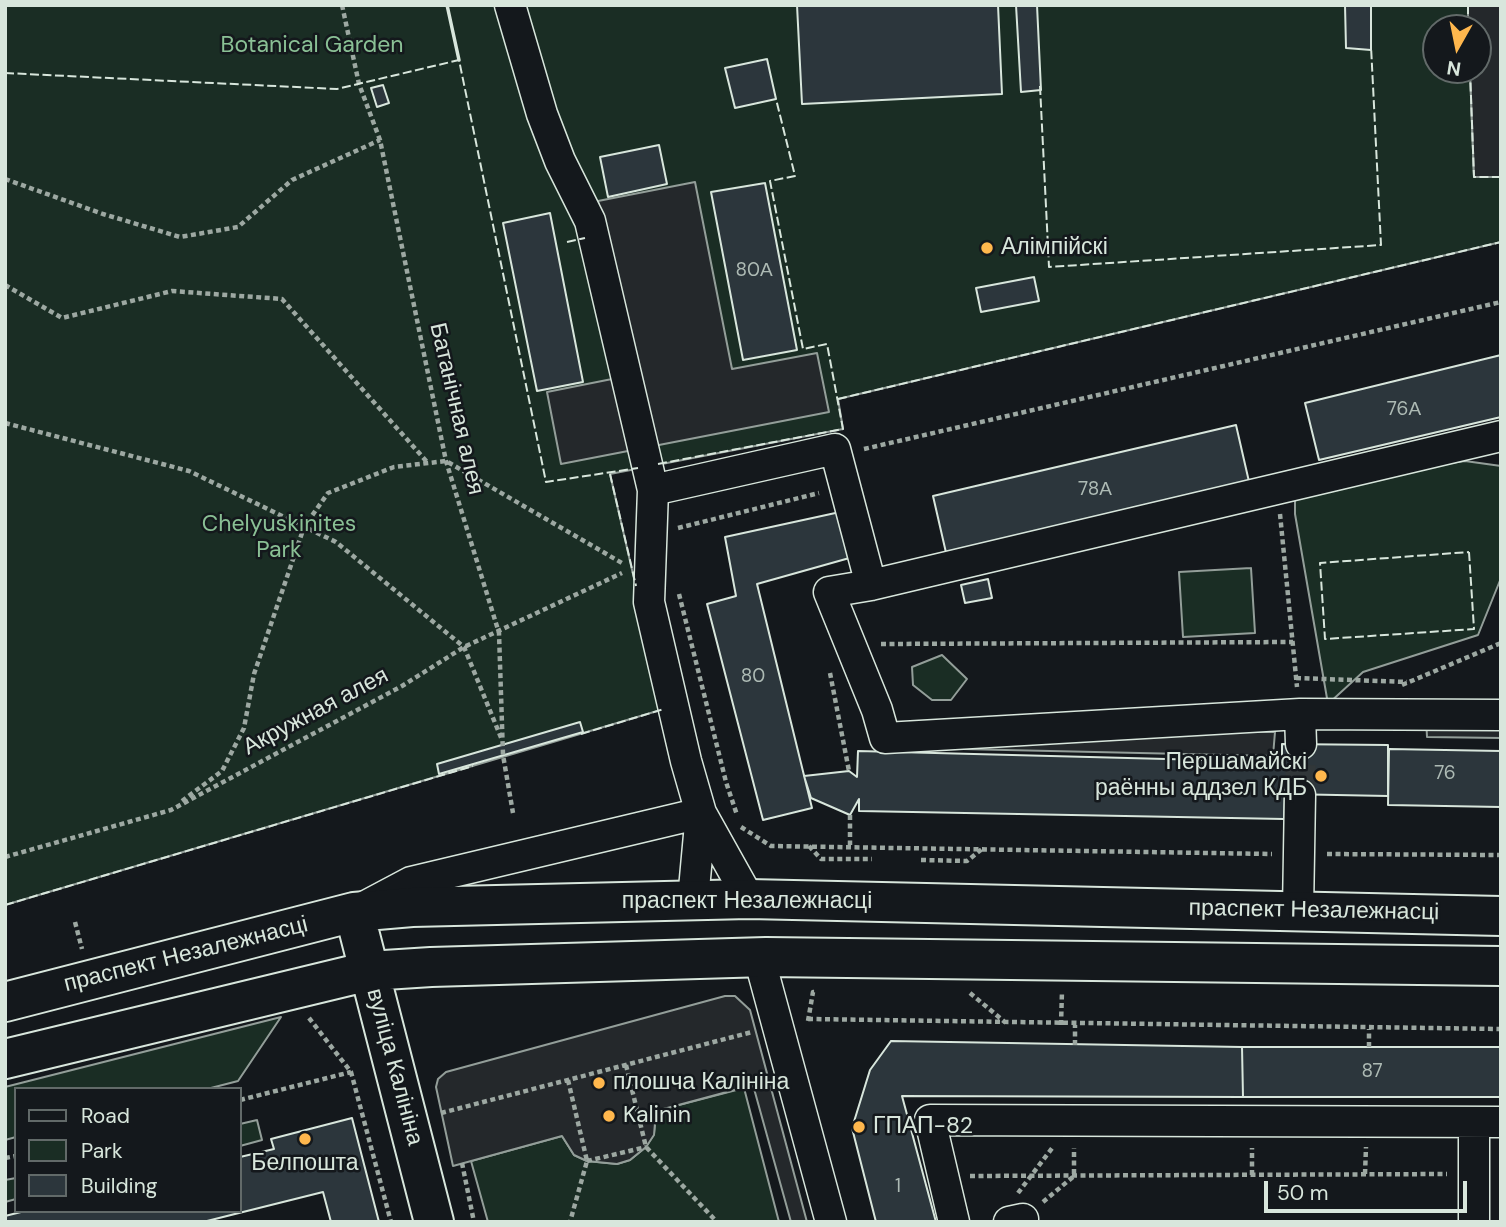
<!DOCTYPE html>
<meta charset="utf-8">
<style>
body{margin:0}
#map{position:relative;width:1506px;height:1227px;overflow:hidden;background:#14181c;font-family:"DM Sans",sans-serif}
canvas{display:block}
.frame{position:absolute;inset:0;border:7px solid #d8e6dc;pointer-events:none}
.legend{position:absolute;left:14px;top:1087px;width:228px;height:126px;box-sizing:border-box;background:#14181c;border:2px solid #626a69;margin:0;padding:9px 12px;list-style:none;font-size:21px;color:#d8e6dc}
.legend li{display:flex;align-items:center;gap:14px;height:35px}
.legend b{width:35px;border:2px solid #626a69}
.north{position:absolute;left:1422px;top:14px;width:70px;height:70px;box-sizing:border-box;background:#14181c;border:2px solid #626a69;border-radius:50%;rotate:189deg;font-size:19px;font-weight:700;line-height:28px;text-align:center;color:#d8e6dc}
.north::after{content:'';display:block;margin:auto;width:24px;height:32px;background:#ffb74d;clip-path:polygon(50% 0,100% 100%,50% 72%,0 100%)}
.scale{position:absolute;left:1264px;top:1181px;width:203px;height:32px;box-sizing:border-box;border:4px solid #d8e6dc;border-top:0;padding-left:9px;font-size:21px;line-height:24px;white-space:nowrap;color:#d8e6dc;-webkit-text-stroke:5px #14181c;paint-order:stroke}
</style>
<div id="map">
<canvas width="1506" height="1227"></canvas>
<div class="frame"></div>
<ul class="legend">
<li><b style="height:9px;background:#14181c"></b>Road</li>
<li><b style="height:19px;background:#1a2d24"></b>Park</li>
<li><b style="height:19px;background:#2c363c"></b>Building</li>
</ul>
<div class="north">N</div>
<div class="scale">50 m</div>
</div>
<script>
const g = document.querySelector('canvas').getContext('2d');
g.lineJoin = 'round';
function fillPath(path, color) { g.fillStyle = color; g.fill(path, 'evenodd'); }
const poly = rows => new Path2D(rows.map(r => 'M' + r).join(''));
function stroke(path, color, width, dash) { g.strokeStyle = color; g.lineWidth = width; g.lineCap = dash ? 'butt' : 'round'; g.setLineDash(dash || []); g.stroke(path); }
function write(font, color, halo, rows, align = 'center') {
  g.font = font + ' "DM Sans",sans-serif'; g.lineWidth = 5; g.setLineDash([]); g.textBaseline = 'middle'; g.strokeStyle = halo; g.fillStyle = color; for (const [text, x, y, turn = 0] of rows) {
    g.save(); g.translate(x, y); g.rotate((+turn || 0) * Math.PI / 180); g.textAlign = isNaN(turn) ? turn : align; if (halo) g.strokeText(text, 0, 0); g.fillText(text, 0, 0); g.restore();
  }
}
const green = poly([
 [5,5,1468,5,1468,28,1436,28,1436,70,1470,70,1474,176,1501,177,1501,242,838,399,843,429,610,474,664,709,5,905,5,5],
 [1465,461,1501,466,1501,578,1478,635,1363,672,1328,704,1295,514,1295,484,1465,461],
 [1251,568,1255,633,1183,637,1179,572,1251,568],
 [942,655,967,679,951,700,932,700,913,685,912,667,942,655],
 [281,1017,238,1081,207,1089,16,1089,16,1137,5,1140,5,1087,281,1017],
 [744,1088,779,1222,488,1222,471,1161,562,1136,574,1155,587,1161,617,1164,630,1160,646,1147,654,1134,656,1111,744,1088],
 [257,1120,262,1140,240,1146,240,1124,257,1120],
 [16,1178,16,1199,5,1202,5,1180,16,1178]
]);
fillPath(green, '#1a2d24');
stroke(green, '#939e99', 2);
const parking = poly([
 [1468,5,1501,5,1501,177,1474,177,1470,70,1478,70,1478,28,1468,28,1468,5],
 [695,182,732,369,817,353,829,412,561,464,547,392,632,375,598,201,695,182],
 [1426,717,1501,718,1501,738,1427,737,1426,717],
 [917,727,1275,732,1273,756,917,748,917,727],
 [725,996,735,996,750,1010,807,1222,791,1222,753,1085,656,1111,654,1135,646,1147,630,1160,617,1164,587,1161,574,1155,562,1136,453,1166,436,1087,438,1079,446,1072,725,996]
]);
fillPath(parking, '#24282b');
stroke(parking, '#939e99', 2);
const building = poly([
 [797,5,998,5,1002,94,802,104,797,5],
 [1016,5,1037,5,1041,90,1021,92,1016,5],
 [1345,5,1371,5,1371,50,1346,48,1345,5],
 [767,59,776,99,735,108,725,68,767,59],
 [383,85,389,103,377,107,371,88,383,85],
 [659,145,667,184,608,197,600,157,659,145],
 [765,183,797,350,743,360,711,192,765,183],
 [550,213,583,382,537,391,503,223,550,213],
 [1034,277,1039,301,981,312,976,288,1034,277],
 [1501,355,1501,417,1319,460,1305,403,1501,355],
 [1236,425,1250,486,947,557,933,496,1236,425],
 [840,512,853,557,757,584,812,808,763,820,707,604,736,596,725,537,840,512],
 [988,579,992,598,965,603,961,585,988,579],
 [580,722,583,732,439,774,437,764,580,722],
 [1282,744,1388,745,1388,796,1285,794,1284,819,859,811,859,799,850,815,811,798,804,776,849,771,857,777,858,751,1282,762,1282,744],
 [1389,749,1501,751,1501,807,1388,805,1389,749],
 [891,1041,1242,1047,1243,1097,902,1096,936,1222,876,1222,852,1128,870,1070,891,1041],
 [1242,1047,1501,1047,1501,1097,1243,1097,1242,1047],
 [352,1118,379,1222,331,1222,323,1192,203,1222,5,1222,5,1216,25,1211,240,1211,240,1157,274,1149,271,1139,352,1118]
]);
fillPath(building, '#2c363c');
stroke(building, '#d8e6dc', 2);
stroke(poly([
 [1300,795,1301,744]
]), '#313739', 30, [30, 15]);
const minor = poly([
 [510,5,542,114,560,161,590,221,653,490],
 [871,585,1501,436],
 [1300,714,1301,744],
 [749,899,701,813,686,761,649,602,653,490,835,449,871,585,829,592,877,710,885,738,1300,714,1501,715],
 [693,900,701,813],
 [362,908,411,882,701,813],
 [1298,910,1300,795],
 [766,957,763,972,831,1222],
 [1474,1122,1474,1222],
 [954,1222,930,1120,1501,1122],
 [1009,1222,1023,1219]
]);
const major = poly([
 [354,912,434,1222],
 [5,1002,354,912,412,907,749,899,1501,916],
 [5,1059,369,971,431,967,766,957,1501,966]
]);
stroke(minor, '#d8e6dc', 33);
stroke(major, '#d8e6dc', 42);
stroke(poly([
 [342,5,359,84,380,140,446,461,499,633,503,755,513,813],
 [5,179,103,214,180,237,238,227,292,180,380,140],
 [5,285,62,318,172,291,282,299,428,463],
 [5,423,189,471,336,542,464,647,502,740],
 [864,449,1501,302],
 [1280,514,1297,687],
 [678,528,819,493],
 [679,594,726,782,737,815],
 [881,644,1293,642],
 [830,673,849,771],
 [1296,678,1407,682],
 [1402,685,1501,643],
 [182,801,222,771,244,728,254,674,304,527,328,493,394,467,446,461,622,563],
 [850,815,850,845],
 [741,827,771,846,1272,854],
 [809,846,821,859,872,859],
 [1327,854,1501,855],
 [5,857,171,810,402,686,464,647,622,573],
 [921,860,967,861,982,849],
 [75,922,82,949],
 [970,993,1006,1023],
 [309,1018,351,1072,391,1222],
 [808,1019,1501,1029],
 [808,1021,813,992,816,992],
 [1061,1025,1062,991],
 [1075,1045,1075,1025],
 [1369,1047,1369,1029],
 [626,1065,646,1147,717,1222],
 [568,1080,587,1161,570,1222],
 [240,1100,351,1072],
 [441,1113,752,1032],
 [5,1158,16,1156],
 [587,1161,646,1147],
 [462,1163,474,1222],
 [1365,1174,1366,1147],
 [1252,1175,1252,1148],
 [970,1176,1447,1174],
 [1018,1193,1053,1147],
 [1043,1202,1074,1176,1074,1148]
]), '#9da8a2', 4.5, [5, 3.5]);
stroke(minor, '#14181c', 30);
stroke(major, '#14181c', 38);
stroke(poly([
 [1468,5,1468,28],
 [1470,70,1474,177,1501,177],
 [5,73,337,89,459,60,546,482,638,468],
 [1040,86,1049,267,1381,245,1371,46],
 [567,242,585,238],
 [838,399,1501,242],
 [658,464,843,429,827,344,803,349,770,181,795,176,776,99],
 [610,474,636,586],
 [1469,552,1474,629,1325,639,1320,563,1469,552],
 [581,734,664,709],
 [5,905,473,766]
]), '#d8e6dc', 2, [9, 3.5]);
stroke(poly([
 [447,5,459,60]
]), '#d8e6dc', 3.5);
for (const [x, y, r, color] of [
 [987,248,7,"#ffb74d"],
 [1321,776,7,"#ffb74d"],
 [599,1083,7,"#ffb74d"],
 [609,1116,7,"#ffb74d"],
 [859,1127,7,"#ffb74d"],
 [305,1139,7,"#ffb74d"]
]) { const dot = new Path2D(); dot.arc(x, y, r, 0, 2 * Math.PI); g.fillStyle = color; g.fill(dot); stroke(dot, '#14181c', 2.5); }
write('19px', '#adbab4', null, [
 ["80А",754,271],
 ["76А",1404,410],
 ["78А",1095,490],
 ["80",753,677],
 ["76",1445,774],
 ["87",1372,1072],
 ["1",898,1187]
]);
write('23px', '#8ac095', '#14181c', [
 ["Botanical Garden",312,46],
 ["Chelyuskinites",279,525],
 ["Park",279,551]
]);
write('23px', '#d8e6dc', '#14181c', [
 ["Алімпійскі",1001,248],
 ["Першамайскі",1307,763,"right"],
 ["раённы аддзел КДБ",1307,789,"right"],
 ["плошча Калініна",613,1083],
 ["Kalinin",623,1116],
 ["ГПАП-82",873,1127],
 ["Белпошта",305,1164,"center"]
], 'left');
write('23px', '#d8e6dc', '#14181c', [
 ["Батанічная алея",456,409,77],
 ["Акружная алея",316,712,-28],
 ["праспект Незалежнасці",747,902],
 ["праспект Незалежнасці",1314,911,1],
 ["праспект Незалежнасці",186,955,-14],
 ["вуліца Калініна",394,1067,75]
]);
</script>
